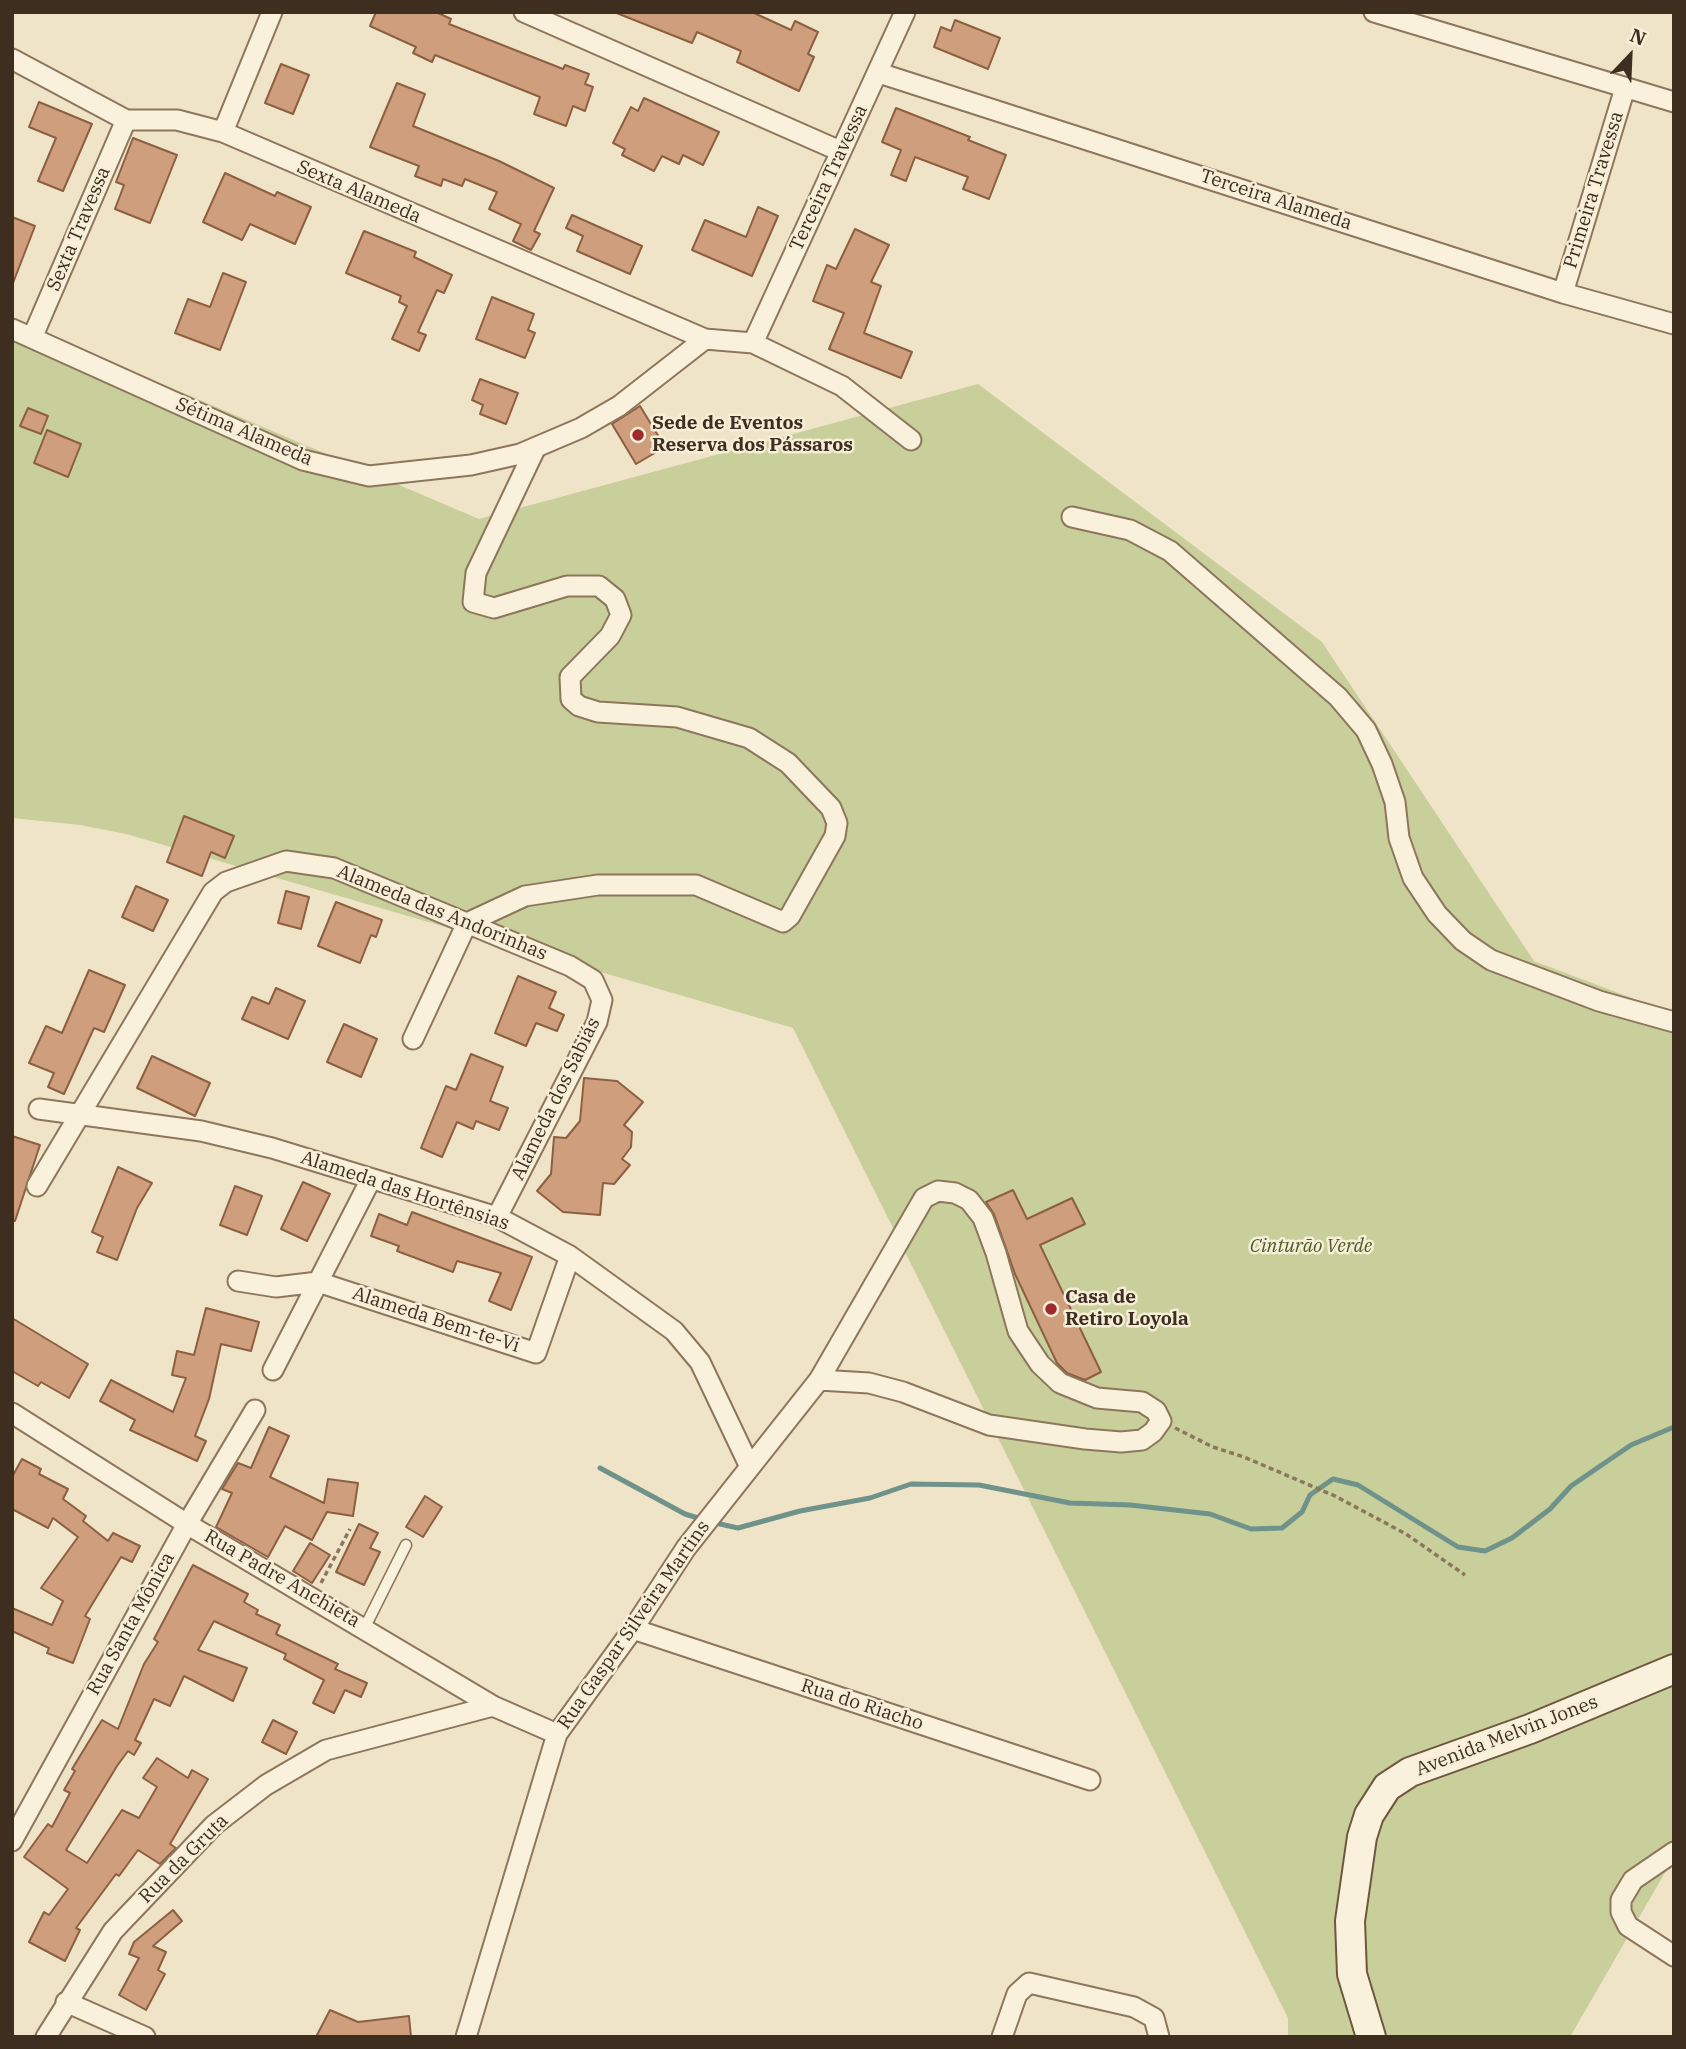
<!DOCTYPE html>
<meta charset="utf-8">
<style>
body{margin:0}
#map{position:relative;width:1686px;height:2049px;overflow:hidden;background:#f0e4c8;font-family:"IBM Plex Serif",serif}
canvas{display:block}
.frame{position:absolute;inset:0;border:14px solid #3d2e20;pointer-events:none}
.north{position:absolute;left:1595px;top:21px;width:70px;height:70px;-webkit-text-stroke:5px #f7eed8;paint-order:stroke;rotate:23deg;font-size:19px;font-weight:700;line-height:28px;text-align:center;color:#3d2e20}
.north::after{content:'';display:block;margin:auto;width:24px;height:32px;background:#3d2e20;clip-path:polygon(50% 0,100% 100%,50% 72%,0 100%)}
</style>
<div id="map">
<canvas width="1686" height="2049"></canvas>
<div class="frame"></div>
<div class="north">N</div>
</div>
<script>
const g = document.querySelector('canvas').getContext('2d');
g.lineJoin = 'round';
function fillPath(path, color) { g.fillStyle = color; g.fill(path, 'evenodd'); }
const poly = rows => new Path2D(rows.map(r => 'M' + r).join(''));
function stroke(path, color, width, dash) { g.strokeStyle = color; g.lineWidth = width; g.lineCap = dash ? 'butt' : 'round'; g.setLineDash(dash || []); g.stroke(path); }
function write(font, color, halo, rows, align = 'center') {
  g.font = font + ' "IBM Plex Serif",serif'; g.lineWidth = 5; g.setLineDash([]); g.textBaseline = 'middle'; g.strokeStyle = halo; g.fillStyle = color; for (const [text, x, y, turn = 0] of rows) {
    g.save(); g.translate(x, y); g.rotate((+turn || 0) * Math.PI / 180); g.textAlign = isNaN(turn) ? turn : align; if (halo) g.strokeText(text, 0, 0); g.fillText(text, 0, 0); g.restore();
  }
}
fillPath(poly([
 [12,320,479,519,978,384,1322,642,1534,961,1674,1014,1674,1857,1570,2037,1288,2037,1288,2018,793,1028,126,834,80,825,12,818]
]), '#c9cf9b');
stroke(poly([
 [600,1468,685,1514,701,1519],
 [711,1522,738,1528,800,1511,870,1498,911,1484,979,1485,1070,1503,1130,1505,1210,1514,1251,1529,1282,1528,1302,1512,1310,1495,1333,1479,1358,1485,1458,1547,1485,1551,1512,1538,1550,1509,1571,1486,1631,1445,1674,1427]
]), '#6f938a', 5);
const building = poly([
 [376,12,436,12,451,19,449,24,563,69,565,65,589,74,585,84,593,87,585,111,573,106,566,126,534,114,540,97,435,55,432,62,413,53,416,47,370,26,376,12],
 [614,12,752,12,791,30,795,21,818,32,808,54,814,57,799,91,737,62,741,51,697,32,692,43,614,12],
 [955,20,1000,38,988,69,934,47,941,27,951,31,955,20],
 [281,64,309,75,293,114,265,103,281,64],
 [397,83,425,94,413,126,499,161,554,188,534,231,540,234,531,250,513,241,521,224,489,209,497,192,465,179,462,186,443,179,441,186,415,176,419,166,370,147,397,83],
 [644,98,719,132,703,165,683,155,679,164,662,156,654,171,622,155,625,149,613,143,631,107,638,111,644,98],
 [39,102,92,124,63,191,38,181,56,138,29,127,39,102],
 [896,108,970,137,968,140,1006,155,989,199,963,189,968,177,915,157,906,181,891,175,901,150,882,142,896,108],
 [133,138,177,155,150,223,115,209,124,185,116,182,133,138],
 [225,173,275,196,277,192,311,207,295,244,250,224,242,240,203,222,225,173],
 [758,207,778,216,752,276,692,250,705,220,746,237,758,207],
 [572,215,642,246,630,274,577,251,583,236,566,228,572,215],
 [12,217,35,226,13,283,12,282,12,217],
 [855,229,889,245,871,282,881,286,864,333,912,352,901,378,829,349,844,313,813,301,827,265,836,269,855,229],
 [364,231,416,252,414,257,452,275,444,293,437,290,418,332,426,335,419,351,392,339,407,306,399,302,401,296,346,273,364,231],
 [223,273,246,282,220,350,175,333,188,299,210,307,223,273],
 [492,297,534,314,528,330,535,333,525,358,476,339,492,297],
 [480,379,518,393,506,424,480,414,483,405,472,400,480,379],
 [640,406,665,447,636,464,612,424,640,406],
 [28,408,48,416,41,434,20,426,28,408],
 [47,430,81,444,68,477,34,463,47,430],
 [184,816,234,836,225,858,211,852,202,876,167,862,184,816],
 [136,886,168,900,153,931,122,917,136,886],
 [286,891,309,897,301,929,278,923,286,891],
 [336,902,382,920,376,937,371,935,360,963,318,946,336,902],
 [89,970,125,985,104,1032,94,1028,64,1094,48,1087,54,1073,29,1063,46,1026,62,1033,89,970],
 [518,976,556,992,549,1008,564,1015,557,1031,536,1023,526,1046,495,1033,518,976],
 [276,988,305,1001,288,1039,242,1019,252,997,269,1004,276,988],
 [344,1024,377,1039,361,1077,327,1062,344,1024],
 [471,1054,503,1067,490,1101,508,1108,499,1130,476,1121,473,1129,457,1122,442,1157,421,1148,446,1086,456,1090,471,1054],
 [152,1056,210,1083,195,1116,137,1088,152,1056],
 [584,1078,617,1081,643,1102,624,1125,632,1132,631,1147,622,1159,630,1165,614,1184,603,1183,600,1215,563,1212,537,1191,551,1174,554,1137,566,1138,580,1121,584,1078],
 [12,1136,40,1145,15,1221,12,1221,12,1136],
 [118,1167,152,1183,137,1208,117,1260,97,1252,103,1237,92,1232,118,1167],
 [303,1182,330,1194,307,1241,281,1229,303,1182],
 [235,1186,262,1196,247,1235,220,1225,235,1186],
 [1013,1190,1027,1219,1072,1198,1085,1224,1040,1245,1101,1372,1085,1380,1067,1373,1057,1363,1015,1274,994,1214,986,1202,1013,1190],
 [412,1212,532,1257,511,1310,489,1301,501,1273,457,1261,453,1272,397,1251,399,1246,371,1236,379,1214,407,1225,412,1212],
 [206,1308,259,1322,251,1351,221,1344,209,1399,195,1436,206,1441,197,1461,130,1430,135,1420,100,1401,111,1380,173,1412,186,1378,172,1375,177,1351,194,1355,206,1308],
 [12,1318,88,1364,69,1398,41,1382,38,1386,12,1371,12,1318],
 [269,1427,289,1436,270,1477,324,1503,328,1479,358,1483,353,1516,327,1512,312,1540,285,1526,268,1557,216,1527,232,1493,222,1489,238,1463,251,1468,269,1427],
 [22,1459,41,1469,39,1474,68,1489,63,1499,86,1516,83,1521,108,1541,113,1533,140,1546,132,1562,121,1557,85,1616,90,1619,73,1663,47,1653,49,1648,12,1631,12,1608,52,1625,63,1601,41,1588,78,1537,53,1518,48,1528,12,1509,12,1477,22,1459],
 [425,1496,442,1507,423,1537,406,1527,425,1496],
 [359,1524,378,1533,370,1548,380,1552,364,1585,336,1572,359,1524],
 [310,1543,330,1555,312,1583,293,1571,310,1543],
 [193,1565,248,1594,244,1602,258,1610,256,1614,280,1625,276,1634,338,1664,335,1669,367,1683,361,1697,345,1690,334,1713,313,1703,324,1680,284,1659,286,1654,214,1621,198,1650,247,1668,233,1701,184,1676,170,1706,154,1699,135,1740,141,1743,134,1755,128,1751,117,1766,66,1850,87,1863,122,1810,139,1818,157,1787,143,1778,157,1758,188,1778,192,1770,208,1779,170,1844,176,1848,160,1864,138,1850,119,1876,116,1874,76,1928,80,1930,65,1961,29,1942,44,1912,49,1915,68,1889,24,1857,48,1824,52,1827,70,1793,64,1790,75,1771,72,1769,102,1720,118,1729,144,1664,158,1642,154,1639,193,1565],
 [273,1720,297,1732,286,1754,262,1742,273,1720],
 [173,1910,182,1921,153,1946,166,1952,158,1970,165,1974,146,2010,119,1995,139,1958,129,1954,134,1942,173,1910],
 [330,2010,358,2022,409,2016,411,2037,316,2037,330,2010]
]);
fillPath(building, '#cf9f7d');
stroke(building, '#8d5f41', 2);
const service = poly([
 [365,1627,406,1545]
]);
const minor = poly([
 [524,12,840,151],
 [1374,12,1674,102],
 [12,59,126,120,177,120,223,132,705,339,753,343,842,386,911,440],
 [879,73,1563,293,1674,324],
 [223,132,272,12],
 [1563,293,1625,88],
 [12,329,303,460,369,476,471,465,520,454,581,428,619,406,705,339],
 [32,338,126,120],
 [753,343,905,12],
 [1072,517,1130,530,1170,551,1338,697,1366,730,1382,764,1395,802,1399,838,1413,878,1437,914,1463,941,1491,960,1599,1001,1674,1022],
 [413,1039,467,923,525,896,598,885,696,885,783,922,790,916,835,836,837,823,831,808,788,763,749,738,677,717,598,712,579,706,571,699,570,677,610,636,621,615,615,599,599,586,567,586,494,608,473,602,476,573,536,447],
 [39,1109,201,1131,272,1148,497,1217,570,1256,674,1331,700,1362,749,1465],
 [37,1186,213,892,226,882,286,861,334,868,570,966,593,980,602,1000,597,1022,497,1217],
 [238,1281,276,1287,318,1282,536,1353,570,1256],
 [273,1370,371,1179],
 [12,1413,187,1524,493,1706,557,1734],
 [633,1629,1090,1780],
 [12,1841,187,1524,255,1410],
 [1674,1852,1633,1880,1621,1900,1621,1912,1628,1926,1674,1956],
 [66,2002,145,2037],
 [46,2037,113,1931,214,1825,266,1785,326,1750,493,1706],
 [466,2037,557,1734,633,1629,686,1548,819,1380,924,1198,938,1191,955,1193,969,1200,983,1218,996,1253,1018,1331,1040,1364,1060,1383,1097,1398,1142,1402,1156,1411,1161,1421,1153,1432,1142,1440,1121,1442,1085,1439,989,1425,903,1392,869,1383,819,1380],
 [1002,2037,1017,1994,1029,1983,1134,2007,1154,2018,1159,2037]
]);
const secondary = poly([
 [1371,2037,1352,1974,1350,1921,1362,1837,1369,1815,1387,1787,1410,1772,1530,1729,1674,1669]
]);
stroke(service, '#8d765c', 13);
stroke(minor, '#8d765c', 23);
stroke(secondary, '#6f573f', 32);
stroke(poly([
 [1175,1428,1213,1447,1244,1457,1335,1496,1406,1534,1465,1575],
 [321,1583,350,1529]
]), '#8d765c', 3.5, [5, 3.5]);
stroke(service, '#faf1dc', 10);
stroke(minor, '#faf1dc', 19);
stroke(secondary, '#faf1dc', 28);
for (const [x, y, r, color] of [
 [638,435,7,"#9e2a2b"],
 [1051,1309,7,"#9e2a2b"]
]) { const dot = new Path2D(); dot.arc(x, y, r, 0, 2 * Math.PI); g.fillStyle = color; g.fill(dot); stroke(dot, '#f7eed8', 2.5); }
write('19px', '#3d2e20', '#f7eed8', [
 ["Terceira Travessa",829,178,-65],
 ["Primeira Travessa",1594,190,-73],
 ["Sexta Alameda",359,192,23],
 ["Terceira Alameda",1276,200,18],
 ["Sexta Travessa",79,229,-67],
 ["Sétima Alameda",244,432,23],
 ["Alameda das Andorinhas",442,913,22],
 ["Alameda dos Sabiás",556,1099,-64],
 ["Alameda das Hortênsias",405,1191,18],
 ["Alameda Bem-te-Vi",436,1320,18],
 ["Rua Padre Anchieta",282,1579,30],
 ["Rua Santa Mônica",131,1624,-61],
 ["Rua Gaspar Silveira Martins",634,1625,-55],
 ["Rua do Riacho",862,1705,18],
 ["Avenida Melvin Jones",1507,1736,-21],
 ["Rua da Gruta",184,1859,-45]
]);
write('bold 19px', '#3d2e20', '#f7eed8', [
 ["Sede de Eventos",652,424],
 ["Reserva dos Pássaros",652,446],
 ["Casa de",1065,1298],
 ["Retiro Loyola",1065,1320]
], 'left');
write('italic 19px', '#4d5a26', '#f7eed8', [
 ["Cinturão Verde",1311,1247]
]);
</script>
